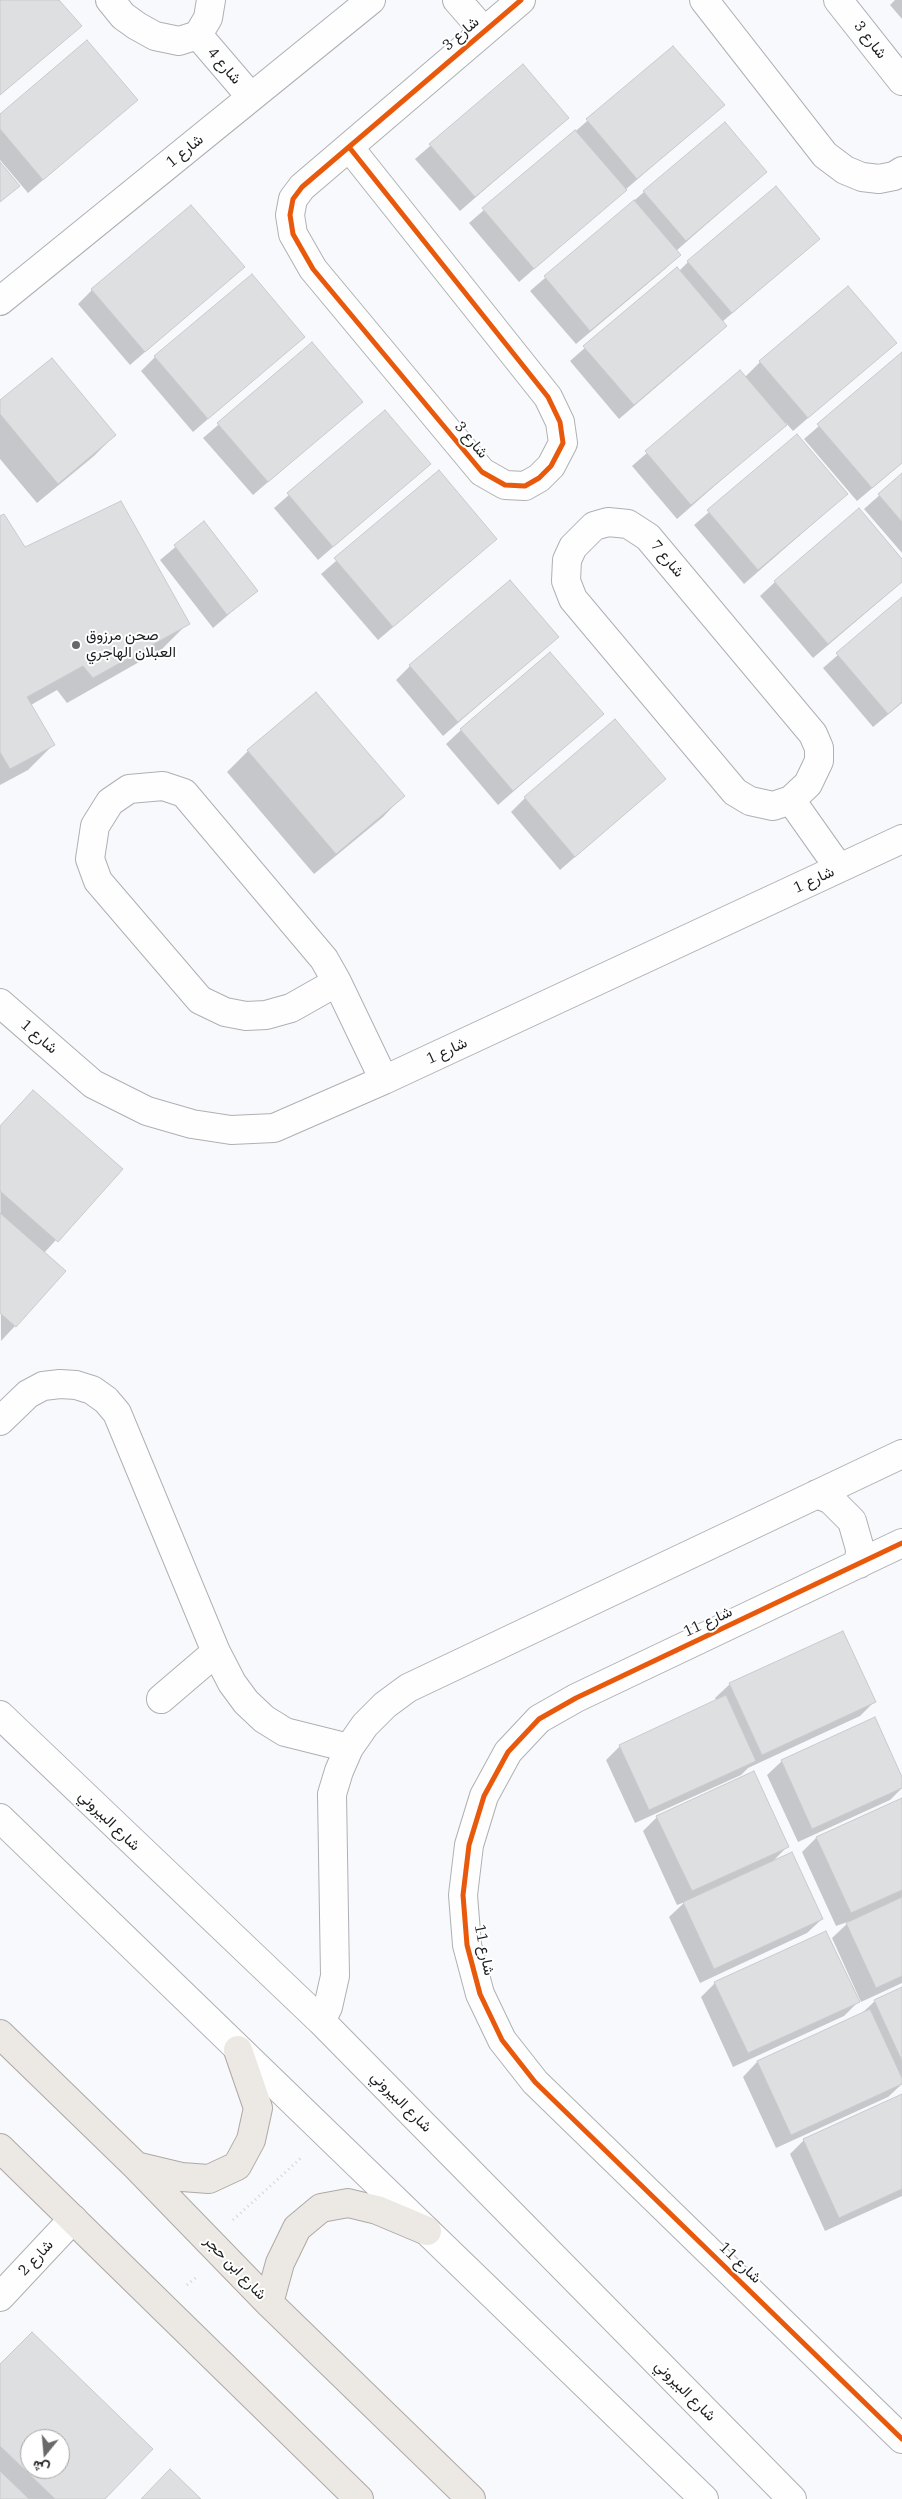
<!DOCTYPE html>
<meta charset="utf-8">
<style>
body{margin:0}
#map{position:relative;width:902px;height:2499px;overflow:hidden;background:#f8f9fd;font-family:"IBM Plex Serif",Vazirmatn,serif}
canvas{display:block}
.north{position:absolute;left:20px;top:2429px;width:50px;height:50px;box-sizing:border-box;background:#fff;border:1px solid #a4a4a5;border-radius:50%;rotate:197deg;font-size:14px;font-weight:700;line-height:20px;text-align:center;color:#1b1c1d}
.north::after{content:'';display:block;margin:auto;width:18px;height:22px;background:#68696b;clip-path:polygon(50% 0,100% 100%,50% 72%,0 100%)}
</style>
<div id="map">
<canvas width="902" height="2499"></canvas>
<div class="north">ش</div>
</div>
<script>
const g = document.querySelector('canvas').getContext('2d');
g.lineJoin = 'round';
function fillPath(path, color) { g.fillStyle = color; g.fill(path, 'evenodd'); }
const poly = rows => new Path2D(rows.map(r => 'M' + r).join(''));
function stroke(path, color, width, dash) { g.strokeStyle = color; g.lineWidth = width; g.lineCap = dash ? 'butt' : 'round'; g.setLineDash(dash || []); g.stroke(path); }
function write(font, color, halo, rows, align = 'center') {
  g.font = font + ' "IBM Plex Serif",Vazirmatn,serif'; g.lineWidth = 4; g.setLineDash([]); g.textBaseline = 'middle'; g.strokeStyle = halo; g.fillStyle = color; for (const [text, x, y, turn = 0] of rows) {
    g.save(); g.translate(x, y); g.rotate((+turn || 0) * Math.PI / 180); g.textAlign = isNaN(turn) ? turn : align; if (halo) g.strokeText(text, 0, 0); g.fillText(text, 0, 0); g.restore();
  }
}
fillPath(poly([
 [0,0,58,0,80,26,0,95],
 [895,0,902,0,902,19,890,5],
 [673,47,723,105,519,282,469,223],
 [523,66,567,118,460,211,415,159],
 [136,100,28,193,0,160,0,115],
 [766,172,676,251,679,254,665,269,576,344,530,291,644,192],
 [819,239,722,322,725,326,711,340,619,419,570,361,676,268,679,271,688,262],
 [243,267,130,365,78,304,92,290],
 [303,336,193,432,141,371,155,357],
 [895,343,793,431,786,423,677,519,632,466,740,372,745,377,760,362],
 [312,344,361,402,253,495,203,438],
 [902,354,902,463,857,501,804,439],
 [0,402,115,435,94,456,37,503,0,459],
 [384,412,429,464,318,560,274,508],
 [797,436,847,494,744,584,694,525],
 [439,472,496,539,378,640,321,574],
 [902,475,902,553,864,509],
 [0,517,24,549,188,623,162,649,67,703,57,690,31,705,54,744,28,770,0,785],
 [204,523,257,590,213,628,160,560],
 [902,561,902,582,813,658,760,596,775,582],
 [902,599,902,703,873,727,823,668],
 [557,637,443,736,396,680,410,666],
 [316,694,403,796,383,817,314,874,227,772,248,751],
 [602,714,498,805,446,744,461,730],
 [665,779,560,870,511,812,525,798],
 [33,1091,121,1169,44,1253,15,1326,1,1341,0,1126],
 [730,1684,874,1702,860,1716,748,1768,741,1775,635,1823,606,1760,620,1746,717,1701,715,1698],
 [782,1761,902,1780,902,1788,890,1800,798,1842,767,1775],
 [902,1799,902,1983,861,2002,832,1938,850,1921,836,1926,802,1852,816,1838],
 [657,1817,787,1847,771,1863,822,1919,807,1933,700,1983,669,1917,685,1902,677,1905,643,1831],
 [715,1983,858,2002,844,2016,733,2067,701,1997],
 [902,1988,902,2084,888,2097,776,2148,743,2077,757,2062,861,2014,875,2001],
 [902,2096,902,2196,825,2231,790,2154,804,2140],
 [32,2334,103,2499,0,2499,0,2366],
 [30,2439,60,2439,60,2469,30,2469]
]), '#0003');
const building = poly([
 [0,0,59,0,82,26,0,95,0,0],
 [87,40,138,100,43,180,0,129,0,114,87,40],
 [673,46,725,105,637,179,586,119,673,46],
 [523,64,569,118,475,197,429,144,523,64],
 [725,122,767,172,686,241,643,191,725,122],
 [575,130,627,190,534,269,482,208,575,130],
 [0,162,20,186,0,202,0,162],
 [776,186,820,239,732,313,687,261,776,186],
 [634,200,681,255,590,331,544,276,634,200],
 [191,205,245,267,145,352,91,289,191,205],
 [677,267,727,326,634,405,583,346,677,267],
 [252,274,305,337,208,419,154,356,252,274],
 [848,286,897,343,808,418,759,361,848,286],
 [312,342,363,402,268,482,217,423,312,342],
 [902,352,902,463,872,488,817,424,902,352],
 [52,358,116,435,58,484,0,414,0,400,52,358],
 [740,370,787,425,691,505,645,451,740,370],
 [385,410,431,464,333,547,287,493,385,410],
 [797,434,848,494,758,570,707,510,797,434],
 [439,470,497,539,393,627,334,558,439,470],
 [902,473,902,522,878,494,902,473],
 [121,501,190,624,93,678,83,666,27,697,55,745,10,769,0,752,0,516,4,514,25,547,121,501],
 [859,508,902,559,902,582,828,644,774,581,859,508],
 [204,521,258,591,227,615,174,545,204,521],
 [510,580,559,637,458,722,409,665,510,580],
 [902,597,902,702,888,714,836,653,902,597],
 [550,652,604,714,513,791,460,729,550,652],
 [316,692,405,796,336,854,247,750,316,692],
 [615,719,666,779,575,857,524,797,615,719],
 [33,1090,123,1169,58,1242,0,1191,0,1126,33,1090],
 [0,1213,66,1271,16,1327,0,1313,0,1213],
 [843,1631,876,1702,762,1755,729,1683,843,1631],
 [726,1695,756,1761,649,1810,619,1745,726,1695],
 [875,1717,902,1777,902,1788,812,1829,781,1760,875,1717],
 [754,1771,789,1847,692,1891,656,1816,754,1771],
 [902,1798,902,1890,851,1913,816,1837,902,1798],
 [792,1852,823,1919,714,1969,683,1902,792,1852],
 [902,1897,902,1976,876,1988,846,1923,902,1897],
 [826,1931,860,2002,748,2053,714,1982,826,1931],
 [902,1987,902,2061,874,2000,902,1987],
 [870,2009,902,2078,902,2084,791,2135,757,2061,870,2009],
 [902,2094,902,2189,839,2218,803,2139,902,2094],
 [32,2332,153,2449,105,2499,55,2499,0,2446,0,2364,32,2332],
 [30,2439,60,2439,60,2469,30,2469,30,2439],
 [170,2469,201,2499,141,2499,170,2469],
 [0,2471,29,2499,0,2499,0,2471]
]);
fillPath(building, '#dedfe1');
stroke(building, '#cacacd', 1);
const minor = poly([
 [110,0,123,16,137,26,155,36,179,41,198,35,208,18,211,0],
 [457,0,484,31],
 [704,0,825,155,845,170,862,177,879,179,894,176,902,171],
 [838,0,902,81],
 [198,35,251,97],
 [349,147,548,397,560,422,563,443,551,466,539,478,525,486,505,485,482,472,313,269,293,234,290,215,293,199,302,187,521,0],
 [0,301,371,0],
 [608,522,628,524,648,537,813,734,819,748,819,761,808,784,791,800,773,806,750,801,735,792,573,599,566,581,567,560,573,547,594,526,608,522],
 [791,800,839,868],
 [337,982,291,1008,266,1015,246,1016,225,1012,200,1000,98,881,90,859,95,826,110,802,129,789,163,786,184,793,324,959,337,982,384,1080],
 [0,1003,93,1084,147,1111,192,1124,231,1130,274,1128,384,1080,902,839],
 [0,1421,28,1394,43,1386,60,1384,76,1385,92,1390,106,1400,117,1413,216,1652,232,1683,246,1702,264,1719,285,1732,349,1748],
 [817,1494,831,1500,852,1521,860,1549,859,1564],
 [902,1543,576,1698,539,1719,508,1752,484,1796,469,1845,463,1895,467,1945,480,1994,502,2040,535,2082,902,2439],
 [161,1699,216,1652],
 [0,1715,321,2021,792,2499],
 [0,1818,704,2499],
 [321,2021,328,2007,335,1976,332,1794,339,1771,349,1748,365,1725,385,1705,408,1688,902,1454],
 [0,2297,73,2219]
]);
const major = poly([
 [0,2034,136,2166,269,2303,471,2499],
 [0,2148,359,2499],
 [136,2166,182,2177,209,2179,237,2166,251,2140,258,2108,238,2050],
 [269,2303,280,2263,297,2228,321,2208,348,2203,377,2210,427,2231]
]);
stroke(minor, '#afb0b3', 30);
stroke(major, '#afa9a4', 30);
stroke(poly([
 [233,2220,302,2157],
 [187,2285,198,2276]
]), '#d4d4d5', 3, [1, 4]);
stroke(minor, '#fefeff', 28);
stroke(major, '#ece8e4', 28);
stroke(poly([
 [349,147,548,397,560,422,563,443,551,466,539,478,525,486,505,485,482,472,313,269,293,234,290,215,293,199,302,187,521,0],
 [902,1543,576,1698,539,1719,508,1752,484,1796,469,1845,463,1895,467,1945,480,1994,502,2040,535,2082,902,2439]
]), '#e8590c', 5);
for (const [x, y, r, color] of [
 [76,645,5,"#68696b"]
]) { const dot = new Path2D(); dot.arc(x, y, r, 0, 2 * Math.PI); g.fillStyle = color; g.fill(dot); stroke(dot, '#fff', 2); }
write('15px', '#1b1c1d', '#fff', [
 ["شارع 3",461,34,-41],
 ["شارع 3",870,40,52],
 ["شارع 4",224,66,49],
 ["شارع 1",185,151,-39],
 ["شارع 3",471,440,50],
 ["شارع 7",667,559,50],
 ["شارع 1",814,880,-25],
 ["شارع 1",39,1037,41],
 ["شارع 1",447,1051,-25],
 ["شارع 11",708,1622,-25],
 ["شارع البيروني",109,1821,44],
 ["شارع 11",484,1950,79],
 ["شارع البيروني",401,2102,45],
 ["شارع 2",36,2258,-47],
 ["شارع 11",740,2263,44],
 ["شارع ابن حجر",235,2268,46],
 ["شارع البيروني",685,2391,45]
]);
write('15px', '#1b1c1d', '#fff', [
 ["صحن مرزوق",86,636],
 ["العبلان الهاجري",86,653]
], 'left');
</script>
